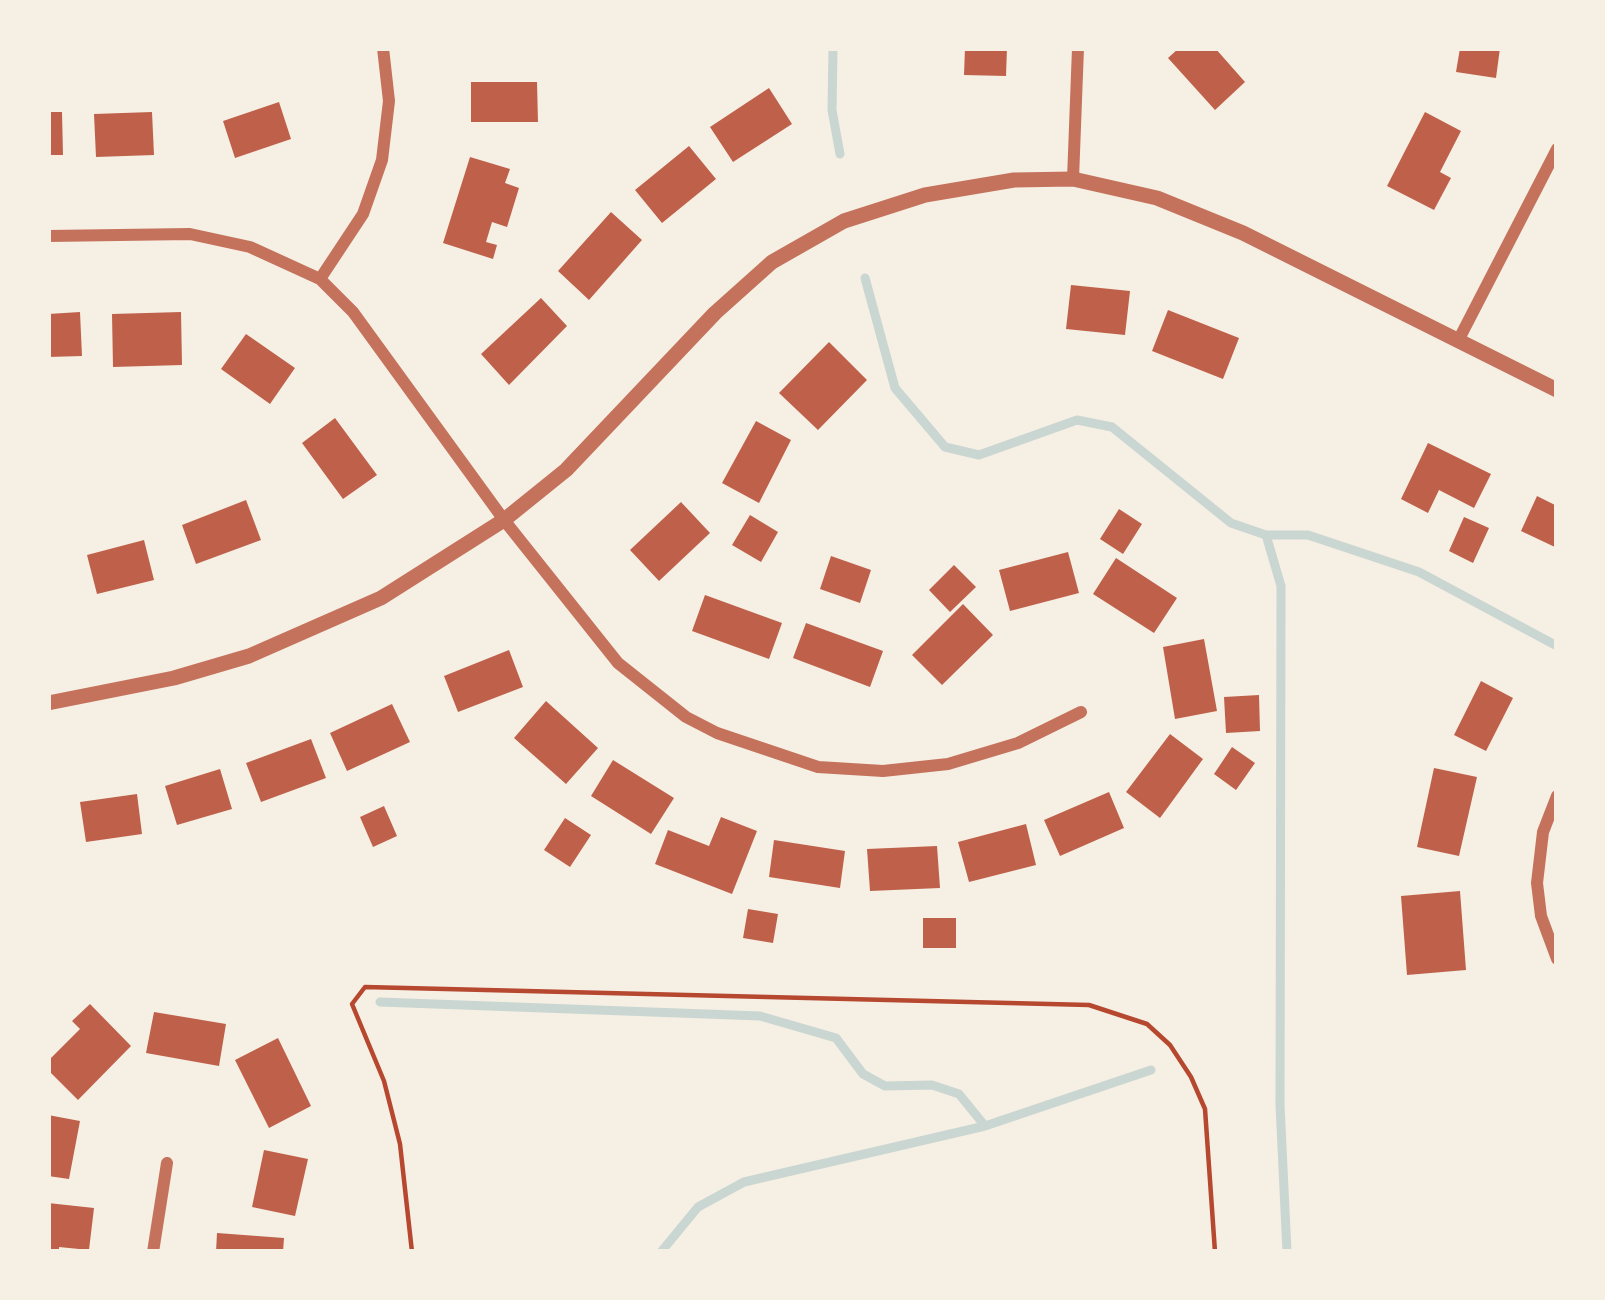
<!DOCTYPE html>
<style>
body{margin:0}
#map{position:relative;width:1605px;height:1300px;overflow:hidden;background:#f6efe4;font-family:Overpass,sans-serif}
canvas{display:block}
.frame{position:absolute;inset:0;border:51px solid #f6efe4;pointer-events:none}
</style>
<div id="map">
<canvas width="1605" height="1300"></canvas>
<div class="frame"></div>
</div>
<script>
const g = document.querySelector('canvas').getContext('2d');
g.lineJoin = 'round';
const poly = rows => new Path2D(rows.map(r => 'M' + r).join(''));
function stroke(path, color, width, dash) { g.strokeStyle = color; g.lineWidth = width; g.lineCap = dash ? 'butt' : 'round'; g.setLineDash(dash || []); g.stroke(path); }
function fillPath(path, color) { g.fillStyle = color; g.fill(path, 'evenodd'); }
stroke(poly([
 [833,48,832,110,840,154],
 [865,278,895,388,945,447,979,455,1077,420,1112,427,1231,523,1266,535,1308,535,1419,572,1557,646],
 [1266,535,1281,586,1280,1105,1287,1252],
 [380,1002,760,1016,836,1038,863,1074,885,1086,932,1085,959,1094,985,1126],
 [661,1252,698,1207,744,1182,985,1126,1151,1070]
]), '#c9d6d2', 9);
fillPath(poly([
 [965,48,1007,48,1006,76,964,75],
 [1179,48,1215,48,1245,82,1215,110,1168,58],
 [1460,48,1500,48,1496,78,1456,72],
 [471,82,537,82,538,122,471,122],
 [769,88,792,124,733,162,710,127],
 [279,102,291,139,235,158,223,121],
 [48,112,62,112,63,155,48,155],
 [152,112,154,155,96,157,94,114],
 [1425,112,1461,131,1440,172,1451,178,1434,210,1387,186],
 [689,146,716,179,662,223,635,190],
 [470,157,510,169,505,183,519,188,507,227,492,222,486,242,497,245,493,259,443,243],
 [611,212,642,240,589,300,558,271],
 [1071,285,1130,291,1125,335,1066,329],
 [541,298,567,326,509,385,481,354],
 [1168,310,1239,338,1223,379,1152,351],
 [80,312,82,356,48,357,48,314],
 [181,312,182,365,113,367,112,314],
 [246,334,295,368,270,404,221,369],
 [829,342,867,380,818,430,779,393],
 [335,418,377,475,343,499,302,443],
 [756,421,791,440,759,503,722,483],
 [1428,443,1491,474,1474,508,1439,490,1428,513,1401,499],
 [1537,496,1557,506,1557,548,1521,531],
 [246,500,261,540,196,564,182,525],
 [681,502,710,533,659,581,630,550],
 [1119,509,1142,524,1123,554,1100,539],
 [750,515,778,532,761,562,732,545],
 [1464,517,1489,528,1473,563,1449,551],
 [144,540,154,580,97,594,87,555],
 [1068,552,1079,593,1010,611,999,570],
 [831,556,871,570,860,603,820,589],
 [1116,558,1177,598,1154,633,1093,594],
 [954,565,976,587,950,612,929,590],
 [705,595,782,623,769,659,692,631],
 [963,604,993,635,942,685,912,655],
 [806,623,883,651,870,687,793,658],
 [1204,639,1217,711,1175,719,1163,647],
 [509,650,523,687,458,712,444,676],
 [1481,681,1513,698,1486,751,1454,735],
 [1259,695,1260,731,1226,733,1224,697],
 [546,701,598,748,566,784,514,738],
 [392,704,410,742,347,771,330,733],
 [1170,734,1203,759,1160,818,1126,792],
 [311,739,326,778,261,802,246,763],
 [1232,747,1255,763,1236,790,1214,774],
 [613,760,674,798,651,834,591,796],
 [1434,768,1477,777,1459,856,1417,847],
 [220,769,232,809,177,825,165,786],
 [1109,792,1124,828,1060,856,1044,820],
 [137,794,142,834,86,842,80,802],
 [384,806,397,836,373,847,360,817],
 [721,817,757,831,732,894,655,864,668,830,709,846],
 [565,818,591,835,570,867,544,850],
 [1026,824,1036,865,969,882,958,842],
 [774,840,845,851,840,888,769,877],
 [937,846,940,888,870,891,867,849],
 [1460,891,1466,970,1407,975,1401,896],
 [748,909,778,914,773,943,743,938],
 [923,918,956,918,956,948,923,948],
 [90,1004,131,1046,78,1100,48,1070,48,1061,80,1029,72,1021],
 [154,1012,226,1024,219,1066,146,1053],
 [278,1038,311,1106,269,1128,235,1060],
 [48,1115,80,1121,69,1179,48,1176],
 [264,1150,308,1159,295,1216,252,1207],
 [48,1203,94,1208,89,1250,59,1247,59,1252,48,1252],
 [217,1233,284,1238,283,1252,216,1252]
]), '#bf614a');
stroke(poly([
 [412,1252,400,1144,384,1081,352,1004,365,987,1089,1005,1147,1024,1170,1045,1191,1077,1205,1109,1215,1252]
]), '#b5482f', 4.5);
stroke(poly([
 [1073,179,1078,48],
 [48,236,190,234,250,247,320,279,353,312,504,520,618,663,686,717,717,733,818,767,883,771,948,764,1018,743,1081,712],
 [320,279,363,214,382,160,389,101,383,48],
 [1459,339,1557,149],
 [1557,796,1543,832,1537,883,1541,916,1557,959],
 [153,1252,167,1163]
]), '#c5725c', 12);
stroke(poly([
 [48,703,174,678,249,656,381,598,504,520,566,470,715,313,772,262,844,221,925,195,1014,180,1073,179,1157,198,1243,233,1557,390]
]), '#c5725c', 15);
</script>
